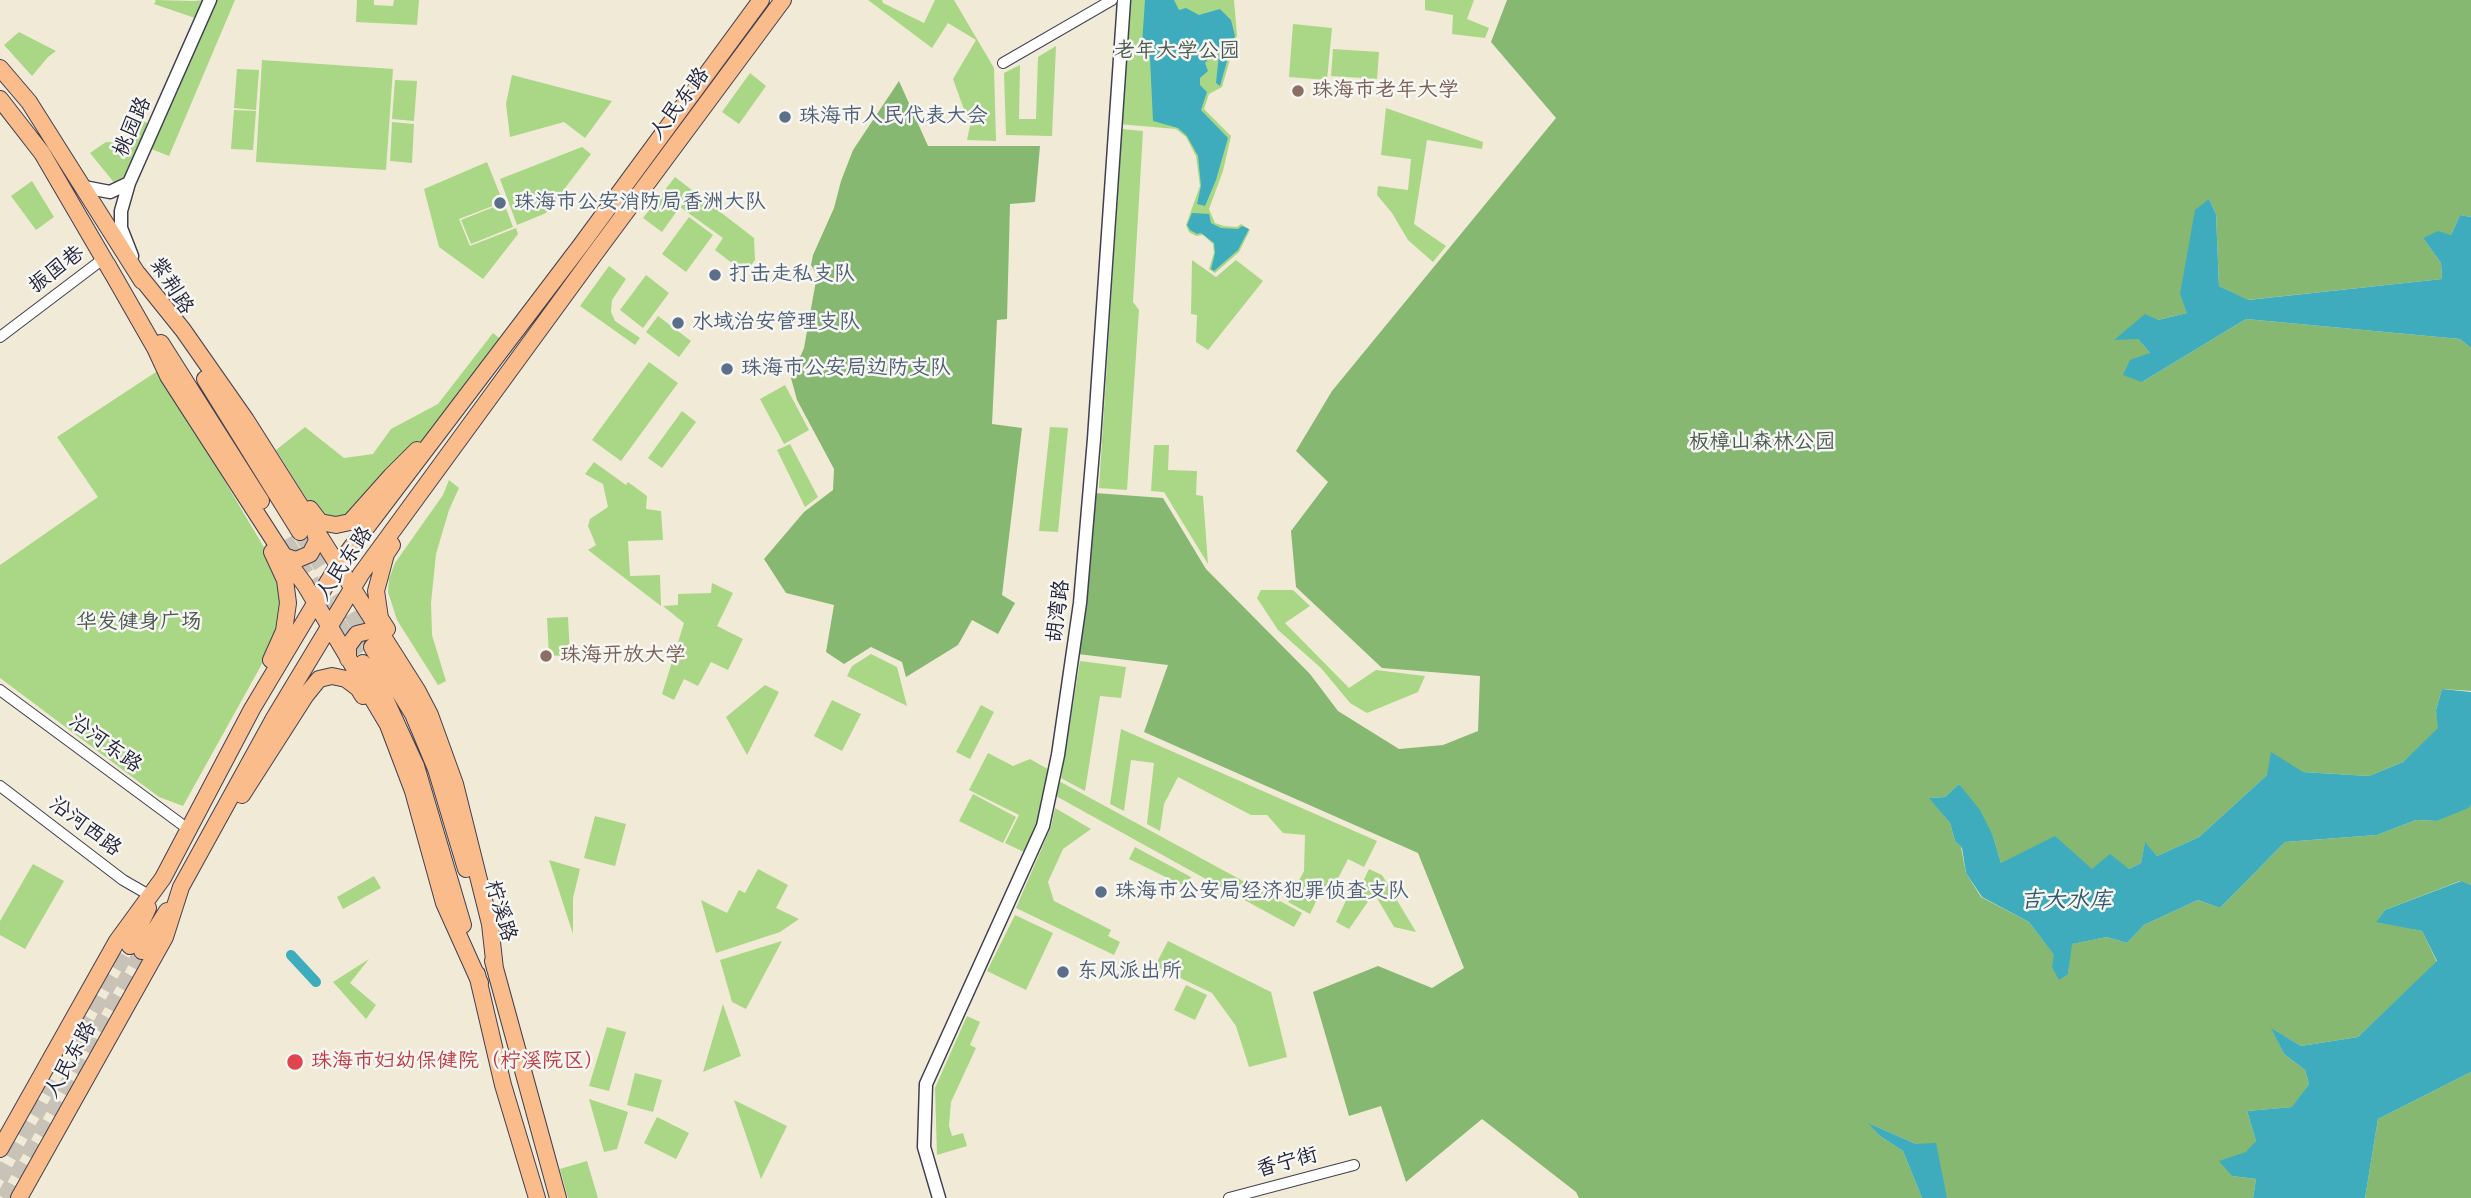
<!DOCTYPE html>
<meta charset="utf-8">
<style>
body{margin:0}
canvas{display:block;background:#f1ead6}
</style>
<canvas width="2471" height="1198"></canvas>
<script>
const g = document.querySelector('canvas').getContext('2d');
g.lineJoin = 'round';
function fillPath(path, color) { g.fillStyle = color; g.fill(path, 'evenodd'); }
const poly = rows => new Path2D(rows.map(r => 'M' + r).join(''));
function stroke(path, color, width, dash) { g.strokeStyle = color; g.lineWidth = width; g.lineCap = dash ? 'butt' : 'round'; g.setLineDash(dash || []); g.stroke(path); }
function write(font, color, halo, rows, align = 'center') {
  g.font = font + ' Sriracha,"LXGW WenKai TC",sans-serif'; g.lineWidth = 5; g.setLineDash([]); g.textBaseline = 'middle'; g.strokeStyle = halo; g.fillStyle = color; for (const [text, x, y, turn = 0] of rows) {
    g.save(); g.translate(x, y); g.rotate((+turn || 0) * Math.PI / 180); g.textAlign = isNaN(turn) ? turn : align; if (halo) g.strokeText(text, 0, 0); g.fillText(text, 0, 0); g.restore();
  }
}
fillPath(poly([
 [156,0,193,1,206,0,198,19,154,4],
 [213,0,235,0,169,156,149,148],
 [357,0,374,0,374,5,393,6,394,0,419,0,417,25,356,22],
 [868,0,882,0,883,3,924,23,935,0,954,0,994,68,996,141,967,140,970,126,953,79,976,40,948,23,932,48],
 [1125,0,1234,0,1237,35,1222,87,1209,94,1204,109,1231,136,1223,171,1209,209,1215,223,1224,226,1237,227,1241,224,1250,230,1239,252,1215,273,1209,269,1214,253,1213,244,1203,235,1196,236,1189,232,1186,225,1200,186,1196,156,1186,137,1176,129,1118,124],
 [1425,0,1474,0,1467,19,1489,28,1485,38,1452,34,1453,15,1425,10],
 [1293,24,1332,28,1327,80,1289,77],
 [19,32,56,51,48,57,32,76,4,45],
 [1056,46,1052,136,1006,135,1004,73,1020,65,1019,119,1036,119,1038,57],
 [1333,49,1379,52,1377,79,1331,76],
 [262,60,393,69,386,170,256,162],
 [237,69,259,70,256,110,234,108],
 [750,73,766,86,739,124,722,112],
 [512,75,612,101,585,138,564,122,510,137,506,104],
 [395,80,417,81,414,121,392,119],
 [1386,108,1483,142,1482,149,1427,140,1414,224,1446,246,1433,262,1408,240,1392,213,1377,195,1378,186,1408,190,1411,159,1381,155],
 [234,110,256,111,253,150,231,149],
 [143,121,151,125,126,181,116,185,90,153,106,142,122,143,129,141,139,131],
 [392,122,414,124,412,163,390,161],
 [1122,129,1143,131,1133,302,1139,310,1127,490,1099,488],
 [582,147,591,154,546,213,517,225,500,179],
 [487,162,503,202,459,219,470,246,516,228,518,234,483,279,439,247,424,189],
 [675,177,754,238,755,260,745,273,715,250,723,238,680,207,662,232,643,218],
 [32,181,54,217,36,230,11,196],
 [504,203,513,227,471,244,461,220],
 [689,217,713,235,686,272,662,254],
 [1192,260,1216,277,1236,260,1263,281,1208,350,1196,342,1197,315,1191,314],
 [609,266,626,279,612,300,611,312,615,321,640,338,635,345,580,306],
 [646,275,669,293,643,328,620,310],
 [658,316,691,341,679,357,646,332],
 [493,333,504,342,443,421,390,472,350,520,320,520,276,450,305,427,344,458,373,454,391,429,438,404],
 [649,362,678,383,621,461,592,440],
 [159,370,275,566,284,599,273,644,183,806,159,797,0,678,0,565,98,497,57,437],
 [785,385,809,430,784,444,760,399],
 [682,411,696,422,662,468,648,458],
 [1050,427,1068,428,1058,532,1039,531],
 [790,444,818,497,805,507,777,450],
 [1154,445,1169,445,1168,470,1197,471,1196,495,1203,496,1208,564,1164,492,1151,491],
 [594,462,626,485,628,482,647,496,646,509,661,511,663,540,628,541,630,576,660,575,661,606,588,550,596,545,588,526,590,519,608,507,603,484,585,474],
 [449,480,459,488,449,510,436,554,431,603,432,635,446,681,438,685,397,620,388,592,389,579,395,563,443,495],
 [712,583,733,593,717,626,743,639,728,670,711,662,698,686,684,679,674,700,662,694,684,623,663,606,678,605,678,594,711,593],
 [1261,590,1293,590,1310,606,1285,623,1349,688,1376,670,1425,676,1418,692,1367,713,1350,703,1321,668,1278,630,1257,598],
 [568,617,570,655,549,656,547,618],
 [871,654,897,667,907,706,847,676,852,666],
 [1080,661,1126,667,1121,698,1100,696,1085,791,1061,778],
 [765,685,779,692,747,755,726,717],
 [832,700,861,714,842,751,814,736],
 [981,705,994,712,970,759,956,752],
 [1121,729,1377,841,1364,867,1348,859,1334,886,1323,887,1310,914,1288,902,1304,871,1305,835,1283,833,1267,815,1251,815,1178,777,1164,804,1160,831,1147,824,1154,763,1131,760,1124,811,1110,804],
 [988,753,1013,766,1030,759,1053,772,1041,825,1028,854,1005,843,1019,815,969,790],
 [1057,780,1302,913,1294,927,1195,873,1054,795],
 [973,794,1016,817,1003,843,959,821],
 [1055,808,1091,829,1063,849,1048,882,1054,901,1111,930,1108,936,1120,942,1114,955,1016,908,1051,827],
 [595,816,626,824,615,866,584,858],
 [1135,847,1191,877,1186,887,1129,859],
 [549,860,580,869,573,898,573,934],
 [33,864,64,881,25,949,0,935,0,921],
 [758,869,788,885,776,908,799,919,780,932,716,953,701,900,727,913,739,890,745,893],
 [1369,869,1382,875,1416,932,1394,927,1374,893,1349,929,1336,922,1348,896,1355,898],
 [374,876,381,888,343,909,337,897],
 [1015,915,1053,933,1026,990,987,971],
 [782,941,746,1009,732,1002,720,960],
 [1168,941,1271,992,1287,1057,1249,1067,1236,1026,1212,993,1155,966],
 [369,959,350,983,376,1005,366,1019,333,982],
 [1186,985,1207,995,1195,1020,1174,1010],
 [723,1004,741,1056,703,1072],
 [967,1016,980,1022,970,1045,976,1048,951,1102,949,1126,952,1136,963,1133,967,1146,937,1155,935,1088],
 [607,1027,626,1032,609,1091,589,1086],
 [635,1073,662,1080,653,1112,627,1105],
 [589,1099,628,1112,617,1149,604,1152],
 [734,1100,787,1126,761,1179],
 [657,1117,689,1133,676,1159,644,1143],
 [587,1161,598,1198,568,1198,560,1169]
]), '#a9d785');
fillPath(poly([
 [1507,0,2471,0,2471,217,2460,215,2451,235,2423,238,2441,263,2442,279,2247,300,2219,286,2216,214,2209,199,2187,313,2158,320,2115,339,2138,339,2150,353,2142,382,2246,319,2460,339,2471,348,2471,691,2442,689,2436,710,2439,728,2403,762,2369,776,2303,772,2267,775,2199,837,2157,856,2145,843,2141,863,2129,869,2093,869,2001,863,1993,836,1959,784,1945,797,1930,798,1950,823,1955,841,1961,847,1966,873,1981,897,2029,922,2068,973,2071,944,2107,937,2127,943,2144,925,2198,900,2220,908,2285,842,2377,835,2416,820,2437,821,2471,805,2471,885,2460,881,2385,910,2377,921,2422,931,2437,962,2358,1037,2301,1046,2272,1029,2284,1054,2305,1070,2309,1084,2293,1107,2247,1111,2256,1141,2232,1176,2256,1179,2253,1198,1947,1198,1943,1185,1916,1144,1870,1124,1880,1136,1903,1151,1922,1198,1579,1198,1576,1192,1482,1119,1406,1182,1381,1106,1349,1116,1313,992,1378,966,1432,988,1464,968,1418,853,1144,732,1168,665,1078,654,1095,493,1163,498,1206,569,1310,674,1338,711,1399,749,1443,745,1478,731,1480,676,1382,668,1296,587,1291,531,1328,482,1296,451,1332,391,1556,118,1491,42],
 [899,81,928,146,1040,146,1035,202,1010,204,1007,319,997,320,992,424,1022,428,1002,595,1015,603,998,634,972,620,958,645,906,677,902,662,871,647,844,664,826,652,834,605,786,593,764,559,804,512,833,490,834,469,797,400,791,378,804,348,817,275,811,265,813,255,834,208,841,181,853,150],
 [2471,1072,2471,1198,2365,1198,2378,1119]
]), '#86b872');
fillPath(poly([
 [1145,0,1174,0,1179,10,1186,8,1199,15,1220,9,1231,20,1235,36,1226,57,1227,61,1220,86,1216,83,1219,54,1211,56,1205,63,1208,71,1200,78,1200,85,1207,92,1201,110,1228,138,1216,180,1205,206,1197,204,1201,186,1198,156,1187,136,1178,128,1153,121,1150,58,1142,44],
 [2209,199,2216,214,2219,286,2248,300,2442,279,2441,263,2423,238,2438,231,2451,235,2460,215,2471,217,2471,348,2460,339,2246,319,2142,382,2123,375,2130,360,2150,353,2138,339,2114,340,2145,314,2158,320,2187,313,2180,294,2195,210],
 [1192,213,1209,214,1211,223,1221,228,1238,229,1242,226,1249,229,1238,250,1214,271,1211,269,1215,253,1214,243,1201,233,1197,234,1190,230,1187,225],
 [2442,689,2471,692,2471,805,2468,808,2437,821,2416,820,2377,835,2285,842,2220,908,2198,900,2144,925,2127,943,2107,937,2072,944,2068,974,2059,980,2052,967,2054,955,2029,922,1982,897,1966,873,1962,848,1955,841,1950,823,1929,798,1945,797,1959,784,1980,810,1993,836,2001,863,2055,836,2092,869,2110,854,2129,869,2141,863,2145,842,2157,856,2199,837,2267,775,2271,752,2303,772,2369,776,2403,762,2438,728,2436,710],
 [2461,881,2471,885,2471,1072,2378,1119,2365,1198,2253,1198,2256,1179,2232,1176,2219,1161,2246,1152,2256,1141,2247,1111,2292,1107,2309,1084,2305,1070,2284,1054,2271,1028,2301,1046,2358,1037,2437,961,2422,931,2376,922,2385,910],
 [1868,1123,1916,1144,1936,1143,1947,1198,1922,1198,1903,1151,1880,1136]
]), '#3eacbc');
stroke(poly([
 [291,955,316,982]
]), '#3eacbc', 10);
stroke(poly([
 [300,532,369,642],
 [285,540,358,655],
 [0,1179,130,946],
 [4,1198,142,951]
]), '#c8c2b7', 16, [16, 8]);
const minor = poly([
 [1003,63,1112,0],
 [0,337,103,259],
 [0,690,188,829],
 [0,786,123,880,149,895],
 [1229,1198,1354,1165]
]);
const tertiary = poly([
 [84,187,110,192,129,183],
 [132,256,121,228,121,211,129,183,210,0],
 [939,1198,924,1147,926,1084,1043,826,1058,755,1080,603,1094,439,1124,0]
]);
const primary = poly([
 [0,68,29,102,142,281],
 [0,99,42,153,112,273],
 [107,264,155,348,168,376,284,556,305,585,388,725,413,791,444,903,480,983],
 [138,274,183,330,246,420,417,690,430,715,455,784,490,924,495,969],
 [161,343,261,501],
 [205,379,300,532],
 [310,509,320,522,336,525,350,522,391,476,417,450],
 [284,556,296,560,310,554,317,541,314,528],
 [387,629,380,618,376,591,386,554,392,545],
 [372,647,413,714,436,769,466,869],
 [348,659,348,646,357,634,369,631,383,637],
 [271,660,284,631,288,603,285,580,272,552],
 [363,663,383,694,416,766,463,925],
 [242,795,306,695,319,679,332,676,346,679,358,688,363,696],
 [130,946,148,908],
 [142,951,167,911],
 [493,961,558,1198],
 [477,974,503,1085,537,1198],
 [0,1149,117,941,163,878,252,709,338,565,581,245,761,0],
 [19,1198,165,937,181,887,273,720,361,574,594,255,783,0]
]);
stroke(minor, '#414052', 12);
stroke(tertiary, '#414052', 15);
stroke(primary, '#414052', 18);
stroke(minor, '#fff', 10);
stroke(tertiary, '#fff', 12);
stroke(primary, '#fabc8b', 16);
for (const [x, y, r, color] of [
 [1298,91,7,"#8d6e63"],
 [785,117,7,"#5c6f8a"],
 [500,203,7,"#5c6f8a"],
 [715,275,7,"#5c6f8a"],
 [678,323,7,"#5c6f8a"],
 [727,369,7,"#5c6f8a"],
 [546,656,7,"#8d6e63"],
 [1101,892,7,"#5c6f8a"],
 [1063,972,7,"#5c6f8a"],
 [295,1062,9,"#e0444e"]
]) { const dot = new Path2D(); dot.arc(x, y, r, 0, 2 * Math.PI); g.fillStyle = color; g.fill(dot); stroke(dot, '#f6f6f2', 2.5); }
write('21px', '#4a5851', '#f6f6f2', [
 ["老年大学公园",1177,52],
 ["板樟山森林公园",1762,443],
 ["华发健身广场",139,623]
]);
write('21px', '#785e54', '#f6f6f2', [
 ["珠海市老年大学",1312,91],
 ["珠海开放大学",560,656]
], 'left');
write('21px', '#22223b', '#f6f6f2', [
 ["人民东路",680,104,-53],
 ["桃园路",133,127,-66],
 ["振国巷",57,270,-37],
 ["紫荆路",171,286,58],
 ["人民东路",345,564,-56],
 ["胡湾路",1059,611,-83],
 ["沿河东路",105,744,36],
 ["沿河西路",85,827,37],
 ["柠溪路",500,911,73],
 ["人民东路",71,1060,-61],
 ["香宁街",1287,1163,-15]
]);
write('21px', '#4e5e75', '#f6f6f2', [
 ["珠海市人民代表大会",799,117],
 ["珠海市公安消防局香洲大队",514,203],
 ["打击走私支队",729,275],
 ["水域治安管理支队",692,323],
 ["珠海市公安局边防支队",741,369],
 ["珠海市公安局经济犯罪侦查支队",1115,892],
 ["东风派出所",1077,972]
], 'left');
write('21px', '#be3a42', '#f6f6f2', [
 ["珠海市妇幼保健院（柠溪院区）",311,1062]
], 'left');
write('italic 23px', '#2d596f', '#f6f6f2', [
 ["吉大水库",2066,901]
]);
</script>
